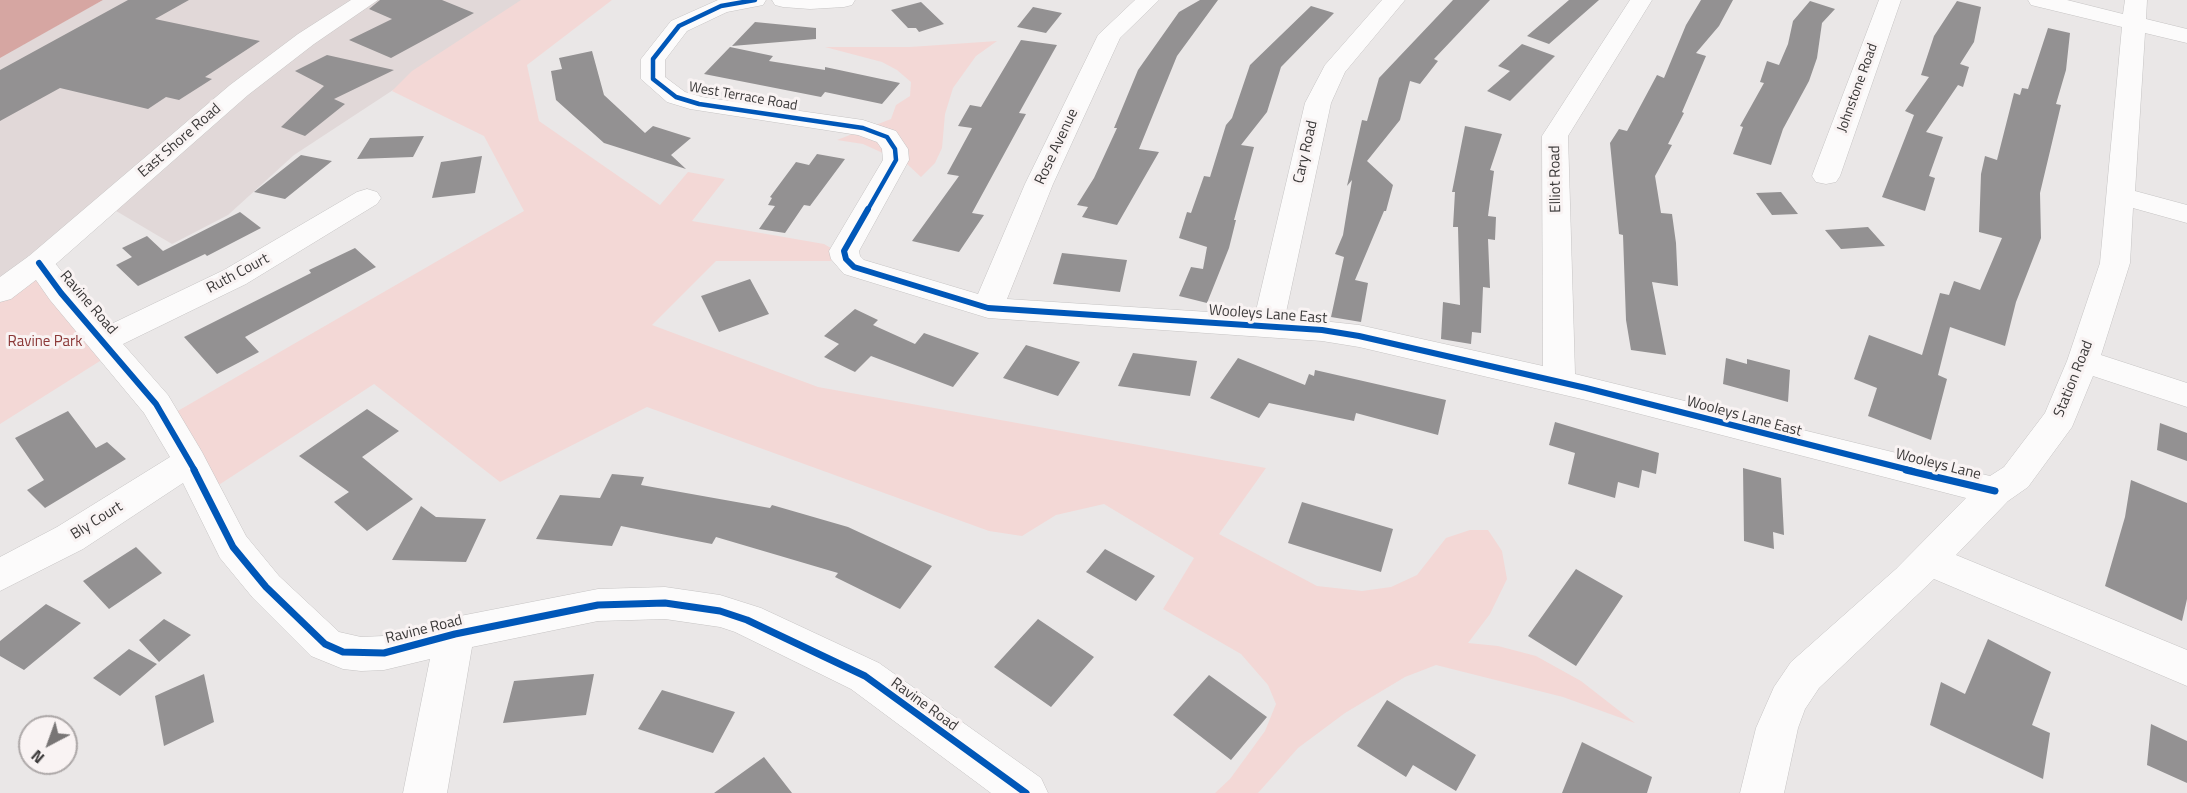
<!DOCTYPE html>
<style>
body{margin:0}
#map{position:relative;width:2187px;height:793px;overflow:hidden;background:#eae7e7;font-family:"Titillium Web",sans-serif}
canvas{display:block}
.north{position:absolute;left:18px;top:715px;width:60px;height:60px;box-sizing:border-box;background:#f9f3f3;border:2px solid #ada8a8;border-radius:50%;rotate:221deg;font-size:16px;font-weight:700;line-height:24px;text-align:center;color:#3a3838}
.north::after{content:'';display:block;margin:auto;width:21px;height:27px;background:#787575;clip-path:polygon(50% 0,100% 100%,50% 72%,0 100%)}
</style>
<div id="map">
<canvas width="2187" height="793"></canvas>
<div class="north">N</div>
</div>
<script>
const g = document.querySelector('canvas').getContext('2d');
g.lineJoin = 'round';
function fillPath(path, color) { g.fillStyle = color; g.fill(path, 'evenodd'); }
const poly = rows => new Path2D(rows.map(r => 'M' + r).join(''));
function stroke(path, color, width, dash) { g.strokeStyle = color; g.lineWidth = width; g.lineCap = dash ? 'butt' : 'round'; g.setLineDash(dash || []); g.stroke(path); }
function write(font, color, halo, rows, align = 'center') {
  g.font = font + ' "Titillium Web",sans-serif'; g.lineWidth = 6; g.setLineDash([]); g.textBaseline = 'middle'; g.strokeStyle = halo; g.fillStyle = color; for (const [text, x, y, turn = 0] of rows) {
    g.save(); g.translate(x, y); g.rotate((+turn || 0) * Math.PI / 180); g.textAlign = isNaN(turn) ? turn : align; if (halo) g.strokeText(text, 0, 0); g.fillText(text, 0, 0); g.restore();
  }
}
fillPath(poly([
 [103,0,534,0,515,10,294,155,228,215,172,244,106,205,15,282,0,276,0,57]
]), '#e1d8d8');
fillPath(poly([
 [521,0,612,0,527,65,539,121,660,205,688,172,725,179,692,221,824,244,836,251,835,259,830,261,716,261,652,325,818,387,1266,468,1219,534,1317,586,1362,591,1391,587,1417,575,1446,538,1470,530,1488,530,1502,551,1507,579,1490,614,1468,643,1498,646,1536,656,1581,681,1635,723,1563,697,1436,665,1405,677,1345,713,1298,748,1258,793,1215,793,1230,779,1265,731,1276,704,1268,685,1241,654,1163,609,1194,558,1104,504,1056,515,1022,536,989,531,647,407,500,482,374,384,211,490,169,416,524,211,484,136,392,91,412,71],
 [997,41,976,56,953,88,945,114,942,148,935,163,921,177,907,164,863,144,837,140,891,119,896,105,910,96,911,82,897,70,882,62,825,47,910,47],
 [39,263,119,349,0,424,0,291]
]), '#f3d8d6');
fillPath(poly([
 [0,0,103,0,0,58]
]), '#d6a6a2');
fillPath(poly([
 [128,0,189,0,155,19,260,41,205,77,212,79,179,100,166,97,148,109,60,88,0,121,0,70],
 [380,0,442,0,474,13,391,58,349,40,392,19,369,9],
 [1200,0,1218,0,1177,56,1139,149,1159,152,1117,225,1082,217,1088,207,1077,205,1094,178,1117,128,1114,128,1138,70,1179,12],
 [1453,0,1490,0,1434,59,1438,61,1420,84,1410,81,1400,120,1367,161,1393,185,1386,211,1384,211,1355,280,1368,283,1361,322,1331,317,1344,257,1335,254,1343,235,1352,180,1347,186,1362,120,1367,121,1379,78],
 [1569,0,1599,0,1549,44,1527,36],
 [1701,0,1733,0,1719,26,1696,53,1706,56,1682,112,1684,113,1668,144,1672,145,1655,176,1661,213,1672,214,1676,243,1678,286,1652,282,1666,355,1631,350,1626,320,1623,235,1619,234,1610,143,1619,129,1627,131,1657,75,1664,78,1686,25],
 [1810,1,1835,9,1822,23,1817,58,1809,81,1783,129,1771,165,1733,154,1743,127,1740,126,1764,83,1760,82,1767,61,1779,65,1788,44,1793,21],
 [1957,1,1981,7,1974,42,1960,64,1969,67,1963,87,1958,85,1926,132,1943,137,1929,176,1935,178,1925,211,1882,197,1914,115,1905,111,1929,77,1921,75,1934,36],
 [921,2,944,24,919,32,916,28,908,28,891,10],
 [1311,6,1334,13,1281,67,1267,112,1241,145,1254,147,1234,220,1236,220,1229,248,1207,303,1179,296,1191,267,1203,269,1207,247,1179,238,1187,212,1191,213,1204,176,1210,177,1226,125,1232,118,1250,65],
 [1033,7,1062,13,1046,33,1017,27],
 [755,22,816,28,816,39,732,46],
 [2048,28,2070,33,2066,70,2056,104,2061,105,2040,193,2041,238,2016,302,2005,346,1950,327,1938,375,1947,379,1931,440,1868,416,1877,388,1854,379,1869,335,1922,355,1940,293,1949,295,1954,281,1980,290,2002,238,1979,232,1981,174,1985,156,1997,160,2014,93,2020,95,2022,88,2028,89],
 [1021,40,1057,45,1019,113,1026,114,972,213,984,215,959,252,912,241,959,176,947,174,972,128,958,126,970,105,981,107],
 [1522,44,1555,56,1510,101,1487,91,1510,71,1498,66],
 [730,47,773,56,769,61,825,70,825,67,900,83,882,104,825,92,821,97,704,74],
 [592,51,604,95,645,133,653,126,691,138,671,155,686,169,604,143,556,100,551,71,562,69,559,58],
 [327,55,394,70,334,99,345,104,305,136,281,127,324,86,295,71],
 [1465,126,1502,134,1490,170,1494,171,1488,216,1496,217,1495,240,1488,239,1490,288,1483,287,1481,333,1472,332,1471,344,1441,339,1443,302,1460,305,1458,227,1453,227,1455,192,1452,192],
 [424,136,413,157,357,159,370,138],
 [817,154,845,159,810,206,804,205,785,233,759,229,775,206,768,205,772,198,770,197,796,162,809,165],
 [301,155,332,161,285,199,254,192],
 [482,156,475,193,432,198,441,162],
 [1781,192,1798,214,1772,215,1756,193],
 [240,212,261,228,207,256,205,254,138,286,116,265,132,257,122,248,147,236,163,251],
 [1868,227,1885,246,1841,249,1825,230],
 [355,248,376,267,245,337,259,352,217,374,184,337,311,273,309,270],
 [1062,253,1127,260,1120,292,1053,284],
 [750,279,769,314,719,332,701,296],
 [855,309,878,320,873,325,915,344,924,333,979,353,953,387,871,356,855,372,824,357,839,344,824,336],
 [1026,345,1080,362,1058,396,1003,378],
 [1133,353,1197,361,1190,396,1118,386],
 [1238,358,1305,385,1309,374,1314,376,1315,370,1446,400,1438,435,1356,413,1354,421,1269,403,1259,418,1210,398],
 [1726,358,1747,364,1747,359,1790,370,1788,402,1723,384],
 [367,409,399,431,362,457,413,499,367,531,334,502,349,492,299,456],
 [68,411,96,448,107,442,126,459,45,508,27,490,44,480,15,438],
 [1555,422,1659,453,1656,474,1642,470,1639,488,1618,482,1615,498,1568,484,1575,453,1549,445],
 [2160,423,2187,433,2187,461,2157,450],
 [1743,468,1781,478,1784,535,1773,532,1774,549,1744,541],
 [612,474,644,477,641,485,770,508,772,505,848,527,932,566,900,609,835,577,838,573,716,537,712,544,621,526,612,546,536,539,560,495,600,498],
 [2131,480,2187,503,2187,599,2182,621,2105,586,2125,517],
 [1302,502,1393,529,1381,572,1288,543],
 [421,506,436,517,486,519,466,562,392,560],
 [136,547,162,573,109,609,83,581],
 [1105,549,1155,576,1136,601,1086,572],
 [1576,569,1623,596,1576,666,1528,636],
 [46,604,81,623,24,670,0,656,0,641],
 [164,619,191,635,159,662,139,640],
 [1038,619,1094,657,1051,707,994,667],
 [1988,639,2051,672,2032,725,2050,733,2043,779,1930,725,1941,682,1965,694],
 [129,649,157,664,120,696,93,678],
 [204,674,214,722,164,746,155,696],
 [594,674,586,715,503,723,514,681],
 [1209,675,1267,717,1231,760,1173,715],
 [662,690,735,712,713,753,638,729],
 [1387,700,1476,755,1456,791,1413,765,1406,777,1357,746],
 [2151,724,2187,741,2187,783,2147,765],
 [1582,742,1652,777,1647,793,1562,793],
 [764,757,792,793,714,793]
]), '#939192');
const minor = poly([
 [718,0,766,0,763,5,727,12,687,31,665,60,665,77,685,92,702,97,863,120,896,131,908,149,909,160,859,251,860,256,864,260,978,294,1025,184,1098,35,1135,0,1159,0,1120,38,1053,184,1007,299,1255,315,1305,103,1325,65,1382,0,1405,0,1345,72,1331,103,1285,317,1359,325,1543,366,1542,136,1630,0,1652,0,1568,136,1575,374,1990,476,2004,467,2045,413,2067,361,2100,263,2122,27,2031,5,2028,0,2067,0,2123,14,2125,0,2147,0,2146,19,2187,29,2187,43,2145,33,2135,191,2187,205,2187,223,2133,208,2130,263,2101,355,2187,383,2187,407,2093,376,2072,427,2028,487,2008,501,1956,555,2187,650,2187,686,1934,579,1819,688,1805,709,1798,728,1784,793,1740,793,1756,728,1774,687,1791,662,1896,569,1966,498,1586,400,1359,347,1322,341,988,318,844,274,831,259,829,251,883,160,882,149,877,142,858,135,690,109,667,102,641,79,641,59,671,21,718,0],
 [772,0,855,0,852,5,844,7,810,9,783,7,775,5,772,0],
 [1879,0,1901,0,1840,176,1836,182,1826,184,1816,182,1812,176,1879,0],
 [367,189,377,192,381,198,377,204,246,284,123,344,168,395,202,452,246,536,279,576,339,632,361,637,384,636,455,617,598,589,665,587,720,595,761,608,879,663,1041,778,1048,793,991,793,851,689,735,632,720,627,665,619,598,621,472,647,447,793,403,793,430,659,384,670,361,671,343,669,311,656,253,598,220,558,183,483,83,549,0,591,0,557,57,527,170,457,144,413,50,300,29,270,24,263,29,256,39,253,49,256,107,326,224,270,357,192,367,189]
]);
const major = poly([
 [351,0,378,0,314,44,248,95,49,270,11,299,0,302,0,277,29,256,230,85,298,34,351,0]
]);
stroke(minor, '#c6c4c4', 1);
stroke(major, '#c6c4c4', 1);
fillPath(minor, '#fcfbfb');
fillPath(major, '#fcfbfb');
stroke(poly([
 [755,0,721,6,679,26,653,59,653,79,676,97,699,104,863,128,887,137,895,149,896,160,867,211]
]), '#0057b8', 4.5);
stroke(poly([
 [868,209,844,251,846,259,854,267,988,308,1322,330,1359,336,1586,388,1913,471],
 [39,263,61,293,156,404,195,471]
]), '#0057b8', 6);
stroke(poly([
 [194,470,233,547,266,587,325,644,343,652,384,653,455,634,598,605,665,603,720,611,747,620,865,676,1026,793],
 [1906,470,1995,491]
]), '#0057b8', 7);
write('14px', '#3a3838', '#f9f3f3', [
 ["Johnstone Road",1858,88,-70],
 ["West Terrace Road",743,97,10]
]);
write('15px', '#3a3838', '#f9f3f3', [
 ["East Shore Road",180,141,-41],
 ["Rose Avenue",1057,147,-65],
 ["Cary Road",1306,152,-77],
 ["Elliot Road",1556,179,-91],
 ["Ruth Court",238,274,-28],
 ["Ravine Road",88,303,49],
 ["Wooleys Lane East",1268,315,4],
 ["Station Road",2074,379,-68],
 ["Wooleys Lane East",1744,417,15],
 ["Wooleys Lane",1938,465,14],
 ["Bly Court",97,521,-32],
 ["Ravine Road",424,630,-14],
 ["Ravine Road",924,705,36]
]);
write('15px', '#8b3837', '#f9f3f3', [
 ["Ravine Park",45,342]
]);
</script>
